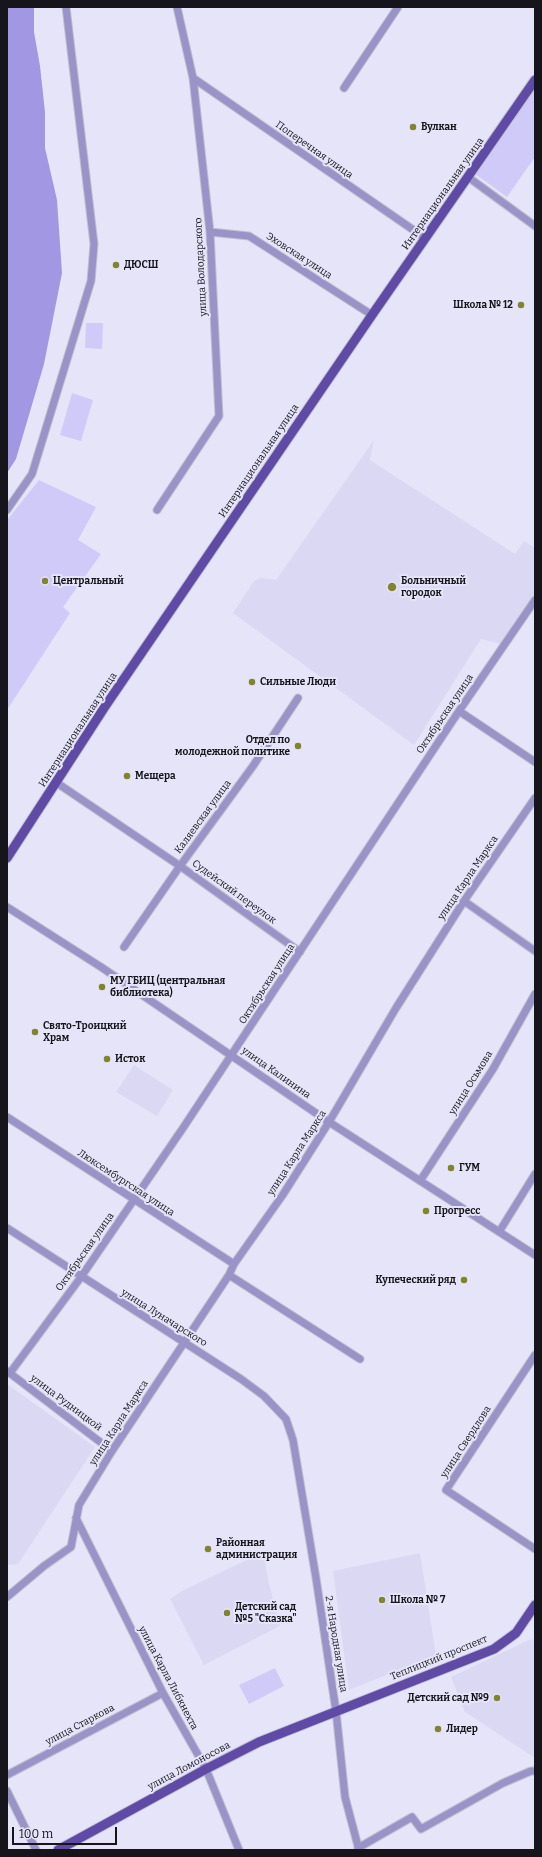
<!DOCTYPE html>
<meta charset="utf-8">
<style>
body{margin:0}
#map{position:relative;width:542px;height:1857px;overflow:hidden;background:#e6e4f8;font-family:Bitter,serif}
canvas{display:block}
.frame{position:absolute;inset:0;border:8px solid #16151c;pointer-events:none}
.scale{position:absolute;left:12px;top:1827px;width:105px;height:18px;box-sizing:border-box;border:2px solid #16151c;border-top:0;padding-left:5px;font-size:12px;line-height:14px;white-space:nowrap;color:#16151c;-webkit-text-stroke:3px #e6e4f8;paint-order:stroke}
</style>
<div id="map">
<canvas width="542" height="1857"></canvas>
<div class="frame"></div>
<div class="scale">100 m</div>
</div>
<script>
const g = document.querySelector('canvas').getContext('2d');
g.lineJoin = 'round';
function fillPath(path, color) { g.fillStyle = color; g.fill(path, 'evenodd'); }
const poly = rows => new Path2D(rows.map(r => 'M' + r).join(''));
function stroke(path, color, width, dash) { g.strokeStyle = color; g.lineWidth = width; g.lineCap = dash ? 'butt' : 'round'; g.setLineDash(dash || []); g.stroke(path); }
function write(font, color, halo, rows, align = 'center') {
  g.font = font + ' Bitter,serif'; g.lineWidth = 4; g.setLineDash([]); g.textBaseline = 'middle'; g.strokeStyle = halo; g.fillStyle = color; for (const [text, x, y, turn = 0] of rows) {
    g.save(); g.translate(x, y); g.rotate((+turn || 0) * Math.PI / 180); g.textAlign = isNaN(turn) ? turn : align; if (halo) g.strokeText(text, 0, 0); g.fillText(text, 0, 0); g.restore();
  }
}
fillPath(poly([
 [374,440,370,460,515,554,524,541,535,548,535,593,502,644,481,639,414,745,233,613,254,581,261,578,276,580],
 [134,1065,173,1090,157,1116,116,1092],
 [7,1384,95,1447,18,1564,7,1565],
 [263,1552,269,1584,280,1626,204,1665,170,1599,184,1590],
 [420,1553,436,1655,349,1690,333,1571],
 [531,1639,535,1642,535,1758,465,1712,451,1677]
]), '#dbd8f4');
fillPath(poly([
 [535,88,535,157,507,197,475,174],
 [86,323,103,323,102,349,85,348],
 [72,393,93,400,81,441,60,435],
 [39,480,96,507,78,540,101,554,63,607,70,613,7,710,7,520],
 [275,1668,284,1686,249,1704,239,1685]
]), '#d0caf9');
fillPath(poly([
 [7,7,34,7,34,32,40,66,45,112,45,148,57,200,62,273,44,364,16,459,7,473]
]), '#a297e2');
const minor = poly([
 [193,78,425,238],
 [344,88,398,7],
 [468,177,535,226],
 [210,232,249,236,372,315],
 [7,510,32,474,91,281,94,244,66,7],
 [157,510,219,416,210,232,193,78,177,7],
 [459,711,535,762],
 [57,783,180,866,300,952],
 [464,901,535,951],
 [7,907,101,967,329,1122,535,1255],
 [124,947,180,866,253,766,298,698],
 [7,1117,234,1264],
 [420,1181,493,1069,535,994],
 [7,1228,241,1379,264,1396,286,1419,293,1440,316,1578,336,1711,345,1797,359,1850],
 [499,1232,535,1174],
 [229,1275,360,1359],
 [535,1355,446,1490,535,1549],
 [7,1371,112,1451],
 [7,1373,10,1373,81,1277,183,1128,459,711,535,600],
 [76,1518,163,1693,206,1769,239,1850],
 [7,1597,44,1566,71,1547,79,1505,112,1451,229,1275,234,1264,282,1196,329,1122,396,1008,464,901,535,798],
 [7,1775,163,1693],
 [7,1791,36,1850],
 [358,1848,412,1817,421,1829,503,1783,531,1771,535,1771]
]);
const major = poly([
 [7,858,104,708,372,315,535,80],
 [58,1850,206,1769,259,1742,494,1649,516,1633,535,1605]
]);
stroke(minor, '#c1bfd0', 9);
stroke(major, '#c1bfd0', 11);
stroke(minor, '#9a93c7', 7);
stroke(major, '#5f4aa6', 9);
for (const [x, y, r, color] of [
 [413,127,4,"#81842e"],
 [116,265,4,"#81842e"],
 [521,305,4,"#81842e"],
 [45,581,4,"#81842e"],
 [392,587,5,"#81842e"],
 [252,682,4,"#81842e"],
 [298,746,4,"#81842e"],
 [127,776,4,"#81842e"],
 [102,987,4,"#81842e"],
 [35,1032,4,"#81842e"],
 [107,1059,4,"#81842e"],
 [451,1168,4,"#81842e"],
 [426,1211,4,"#81842e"],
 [464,1280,4,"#81842e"],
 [208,1549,4,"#81842e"],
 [382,1600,4,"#81842e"],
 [227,1613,4,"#81842e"],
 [497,1698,4,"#81842e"],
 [438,1729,4,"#81842e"]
]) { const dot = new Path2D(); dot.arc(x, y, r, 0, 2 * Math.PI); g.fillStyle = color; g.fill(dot); stroke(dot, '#e6e4f8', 1.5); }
write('bold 10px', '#16151c', '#e6e4f8', [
 ["Вулкан",421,127],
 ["ДЮСШ",124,265],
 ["Школа № 12",513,305,"right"],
 ["Центральный",53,581],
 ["Больничный",401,581],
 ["городок",401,593],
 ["Сильные Люди",260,682],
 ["Отдел по",290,740,"right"],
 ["молодежной политике",290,752,"right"],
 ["Мещера",135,776],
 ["МУ ГБИЦ (центральная",110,981],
 ["библиотека)",110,993],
 ["Свято-Троицкий",43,1026],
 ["Храм",43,1038],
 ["Исток",115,1059],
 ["ГУМ",459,1168],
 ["Прогресс",434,1211],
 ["Купеческий ряд",456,1280,"right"],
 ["Районная",216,1543],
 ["администрация",216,1555],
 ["Школа № 7",390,1600],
 ["Детский сад",235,1607],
 ["№5 \"Сказка\"",235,1619],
 ["Детский сад №9",489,1698,"right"],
 ["Лидер",446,1729]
], 'left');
write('10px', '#16151c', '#e6e4f8', [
 ["Поперечная улица",314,150,35],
 ["Интернациональная улица",443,194,-55],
 ["Эховская улица",299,256,33],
 ["улица Володарского",201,267,-93],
 ["Интернациональная улица",259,461,-56],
 ["Октябрьская улица",445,714,-56],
 ["Интернациональная улица",78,730,-57],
 ["Каляевская улица",203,817,-54],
 ["улица Карла Маркса",468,878,-56],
 ["Судейский переулок",234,892,36],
 ["Октябрьская улица",267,984,-57],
 ["улица Калинина",276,1073,35],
 ["улица Осьмова",471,1083,-58],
 ["улица Карла Маркса",297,1153,-57],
 ["Люксембургская улица",126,1183,33],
 ["Октябрьская улица",85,1252,-55],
 ["улица Луначарского",164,1318,32],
 ["улица Рудницкой",66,1403,37],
 ["улица Карла Маркса",119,1423,-57],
 ["улица Свердлова",466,1442,-57],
 ["2-я Народная улица",336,1644,81],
 ["Теплицкий проспект",439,1658,-22],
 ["улица Карла Либкнехта",168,1678,62],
 ["улица Старкова",80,1725,-28],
 ["улица Ломоносова",189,1766,-28]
]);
</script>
